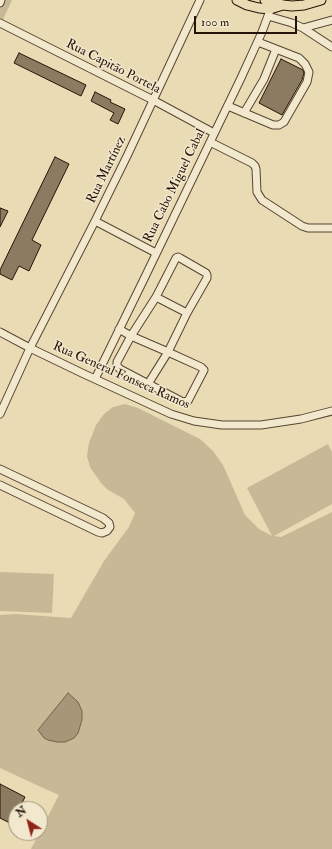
<!DOCTYPE html>
<meta charset="utf-8">
<style>
body{margin:0}
#map{position:relative;width:332px;height:849px;overflow:hidden;background:#e9dbb3;font-family:"IM FELL Double Pica",serif}
canvas{display:block}
.north{position:absolute;left:8px;top:801px;width:40px;height:40px;box-sizing:border-box;background:#f1e8ce;border:1px solid #a0937e;border-radius:50%;rotate:324deg;font-size:11px;font-weight:700;line-height:16px;text-align:center;color:#261307}
.north::after{content:'';display:block;margin:auto;width:14px;height:18px;background:#8f2418;clip-path:polygon(50% 0,100% 100%,50% 72%,0 100%)}
.scale{position:absolute;left:194px;top:16px;width:103px;height:18px;box-sizing:border-box;border:2px solid #261307;border-top:0;padding-left:5px;font-size:12px;line-height:14px;white-space:nowrap;color:#261307;-webkit-text-stroke:3px #f1e8ce;paint-order:stroke}
</style>
<div id="map">
<canvas width="332" height="849"></canvas>
<div class="north">N</div>
<div class="scale">100 m</div>
</div>
<script>
const g = document.querySelector('canvas').getContext('2d');
g.lineJoin = 'round';
function fillPath(path, color) { g.fillStyle = color; g.fill(path, 'evenodd'); }
const poly = rows => new Path2D(rows.map(r => 'M' + r).join(''));
function stroke(path, color, width, dash) { g.strokeStyle = color; g.lineWidth = width; g.lineCap = dash ? 'butt' : 'round'; g.setLineDash(dash || []); g.stroke(path); }
function write(font, color, halo, rows, align = 'center') {
  g.font = font + ' "IM FELL Double Pica",serif'; g.lineWidth = 3; g.setLineDash([]); g.textBaseline = 'middle'; g.strokeStyle = halo; g.fillStyle = color; for (const [text, x, y, turn = 0] of rows) {
    g.save(); g.translate(x, y); g.rotate((+turn || 0) * Math.PI / 180); g.textAlign = isNaN(turn) ? turn : align; if (halo) g.strokeText(text, 0, 0); g.fillText(text, 0, 0); g.restore();
  }
}
fillPath(poly([
 [0,0,12,0,0,26],
 [125,404,138,408,200,439,213,451,223,465,245,515,259,529,272,536,247,488,328,444,332,452,332,504,274,536,281,537,332,512,332,849,31,849,59,795,43,788,0,768,0,615,15,614,71,618,104,561,129,527,135,513,124,499,108,490,101,483,90,467,87,456,89,443,96,425,104,414,113,407],
 [0,572,54,574,52,613,0,611]
]), '#c8b996');
const water = poly([
 [68,693,78,702,82,711,82,720,78,733,74,738,65,742,57,742,48,740,44,738,38,730,68,693]
]);
fillPath(water, '#a79779');
stroke(water, '#73624b', 1);
const building = poly([
 [19,53,86,85,81,96,14,63,19,53],
 [281,59,303,70,304,73,302,80,282,115,259,103,281,59],
 [95,92,111,100,110,102,125,109,118,124,110,120,114,113,91,101,95,92],
 [55,157,69,164,32,240,41,245,29,271,19,266,12,280,0,274,0,270,55,157],
 [0,208,8,211,0,227,0,208],
 [0,784,25,797,19,809,16,809,16,815,12,824,0,818,0,784]
]);
fillPath(building, '#8b7b60');
stroke(building, '#261307', 1);
const minor = poly([
 [0,3,1,0],
 [268,16,292,23,303,28,332,47],
 [0,23,153,100,214,133],
 [303,28,332,20],
 [228,106,273,125,279,125,284,122,307,82,309,72,305,64,299,58,258,42],
 [244,113,264,79,276,49],
 [210,142,252,163,255,166,256,169,257,192,262,200,302,226,308,228,332,228],
 [95,221,156,253],
 [156,297,187,313],
 [119,329,131,336,168,352,201,367,204,370,203,372,188,401,183,402,120,369,117,366,117,362,131,336,156,297,176,258,178,257,180,258,206,273,207,275,207,278,187,313,168,352,148,384],
 [0,332,30,348,84,374,171,414,194,421,222,425,261,425,301,419,332,411],
 [95,379,143,281,241,78,262,32,272,5],
 [0,414,30,348,95,221,128,154,200,0],
 [0,469,103,518,109,523,110,527,107,531,102,533,98,532,0,485]
]);
const major = poly([
 [237,0,247,5,259,8,270,9,283,5],
 [265,0,283,5,292,6,304,5,321,0]
]);
stroke(minor, '#574532', 9);
stroke(major, '#261307', 11);
stroke(minor, '#f1e8ce', 7);
stroke(major, '#e9dbb3', 9);
write('13px', '#261307', '#f1e8ce', [
 ["Rua Capitão Portela",113,67,27],
 ["Rua Martínez",107,170,-64],
 ["Rua Cabo Miguel Cabal",175,186,-64],
 ["Rua General Fonseca Ramos",121,376,24]
]);
</script>
